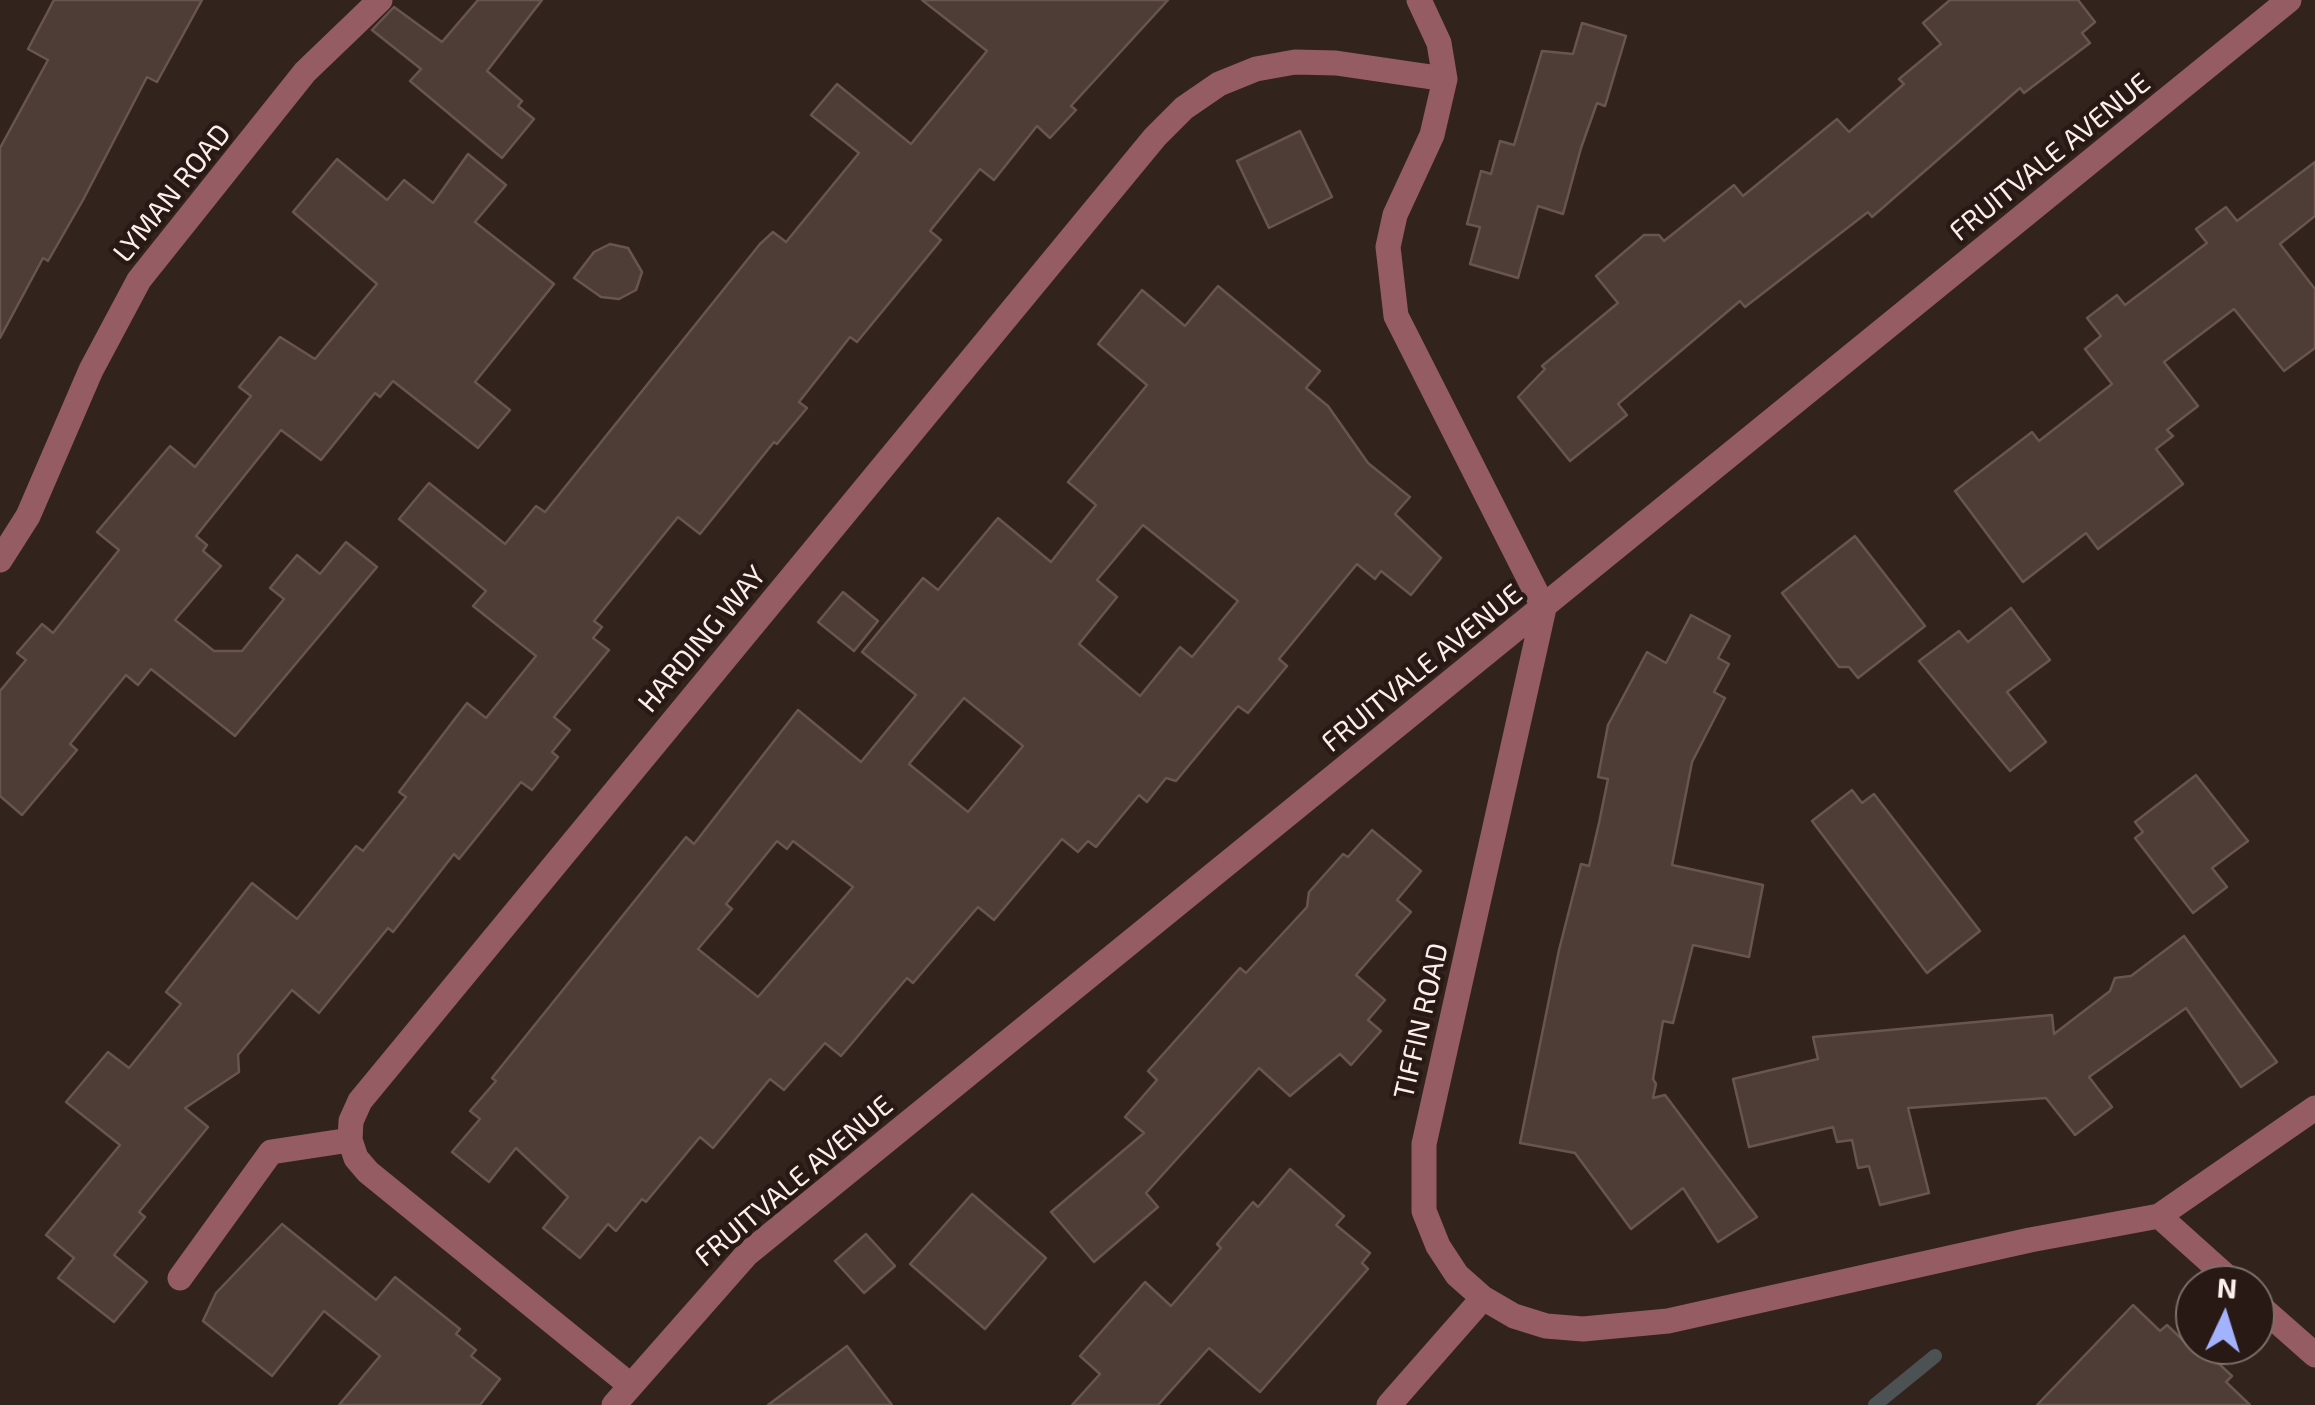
<!DOCTYPE html>
<style>
body{margin:0}
#map{position:relative;width:2315px;height:1405px;overflow:hidden;background:#33231d;font-family:"Exo 2",sans-serif}
canvas{display:block}
.north{position:absolute;left:2175px;top:1265px;width:100px;height:100px;box-sizing:border-box;background:#291914;border:2px solid #7d6f6a;border-radius:50%;rotate:4deg;font-size:28px;font-weight:700;line-height:40px;text-align:center;color:#faefea}
.north::after{content:'';display:block;margin:auto;width:35px;height:45px;background:#a3b2fd;clip-path:polygon(50% 0,100% 100%,50% 72%,0 100%)}
</style>
<div id="map">
<canvas width="2315" height="1405"></canvas>
<div class="north">N</div>
</div>
<script>
const g = document.querySelector('canvas').getContext('2d');
g.lineJoin = 'round';
const poly = rows => new Path2D(rows.map(r => 'M' + r).join(''));
function stroke(path, color, width, dash) { g.strokeStyle = color; g.lineWidth = width; g.lineCap = dash ? 'butt' : 'round'; g.setLineDash(dash || []); g.stroke(path); }
function fillPath(path, color) { g.fillStyle = color; g.fill(path, 'evenodd'); }
function write(font, color, halo, rows, align = 'center') {
  g.font = font + ' "Exo 2",sans-serif'; g.lineWidth = 9; g.setLineDash([]); g.textBaseline = 'middle'; g.strokeStyle = halo; g.fillStyle = color; for (const [text, x, y, turn = 0] of rows) {
    g.save(); g.translate(x, y); g.rotate((+turn || 0) * Math.PI / 180); g.textAlign = isNaN(turn) ? turn : align; if (halo) g.strokeText(text, 0, 0); g.fillText(text, 0, 0); g.restore();
  }
}
stroke(poly([
 [1875,1405,1935,1356]
]), '#4c5253', 14);
const building = poly([
 [54,0,202,0,157,82,147,77,83,200,48,261,43,258,0,338,0,148,48,60,28,49,54,0],
 [478,0,542,0,487,71,522,101,518,106,534,119,502,158,410,81,421,69,372,30,394,7,442,42,478,0],
 [922,0,1168,0,1071,106,1076,110,1050,138,1037,126,994,180,980,169,930,231,941,240,857,342,850,337,799,402,807,408,777,444,774,442,700,534,678,517,594,621,602,627,593,638,609,650,554,717,570,730,552,752,558,757,532,790,521,782,459,859,454,854,393,932,388,928,319,1013,292,990,238,1055,239,1072,185,1108,208,1127,139,1212,145,1217,114,1255,147,1282,114,1322,58,1278,74,1258,46,1235,120,1145,66,1102,108,1052,129,1068,181,1004,166,992,252,883,297,919,356,846,363,851,406,797,399,792,467,703,486,718,536,656,473,606,486,591,399,519,429,483,505,544,536,506,545,512,760,244,773,232,786,242,859,153,811,115,837,84,911,144,987,51,922,0],
 [1950,0,2078,0,2095,22,2082,33,2090,43,2024,93,2020,88,1872,217,1868,212,1745,307,1740,301,1618,404,1627,415,1570,461,1518,397,1545,369,1542,366,1618,303,1596,276,1644,235,1659,235,1664,241,1734,185,1743,196,1837,119,1849,132,1904,84,1899,79,1941,44,1923,23,1950,0],
 [1582,23,1626,36,1605,106,1597,103,1581,148,1563,214,1538,206,1518,278,1470,264,1480,227,1467,224,1481,171,1491,174,1500,141,1514,145,1542,51,1573,54,1582,23],
 [1300,131,1332,197,1269,228,1237,161,1300,131],
 [468,154,506,185,475,222,554,284,475,382,510,410,478,448,393,381,380,397,375,393,321,460,281,430,196,536,207,545,203,551,221,566,175,620,214,651,242,651,284,599,270,588,297,555,320,574,346,542,377,567,235,736,151,669,138,685,126,675,70,744,77,750,22,815,0,796,0,691,26,660,17,653,42,624,53,633,119,550,97,532,170,446,195,467,251,396,239,387,280,337,315,359,377,284,293,212,337,159,387,200,404,180,433,203,468,154],
 [2315,162,2315,216,2280,244,2315,289,2315,348,2284,371,2234,309,2164,362,2198,406,2167,430,2173,436,2156,449,2183,484,2098,549,2086,533,2023,582,1955,491,2032,432,2039,441,2112,384,2085,349,2101,336,2087,318,2117,295,2125,305,2207,243,2196,229,2226,207,2237,221,2315,162],
 [610,244,628,248,642,272,636,290,619,299,601,297,574,278,594,252,610,244],
 [1218,286,1320,371,1306,388,1328,406,1368,463,1410,497,1395,514,1441,558,1411,595,1381,571,1375,579,1357,564,1279,659,1287,666,1248,713,1238,706,1176,781,1166,778,1147,802,1139,795,1096,847,1088,841,1078,852,1062,839,994,920,978,907,913,983,907,978,841,1056,825,1043,784,1090,770,1079,713,1148,700,1137,646,1202,642,1199,616,1231,608,1224,580,1258,543,1228,568,1197,516,1148,489,1182,452,1152,480,1119,470,1111,496,1081,492,1078,686,837,694,844,798,710,861,762,916,695,862,652,923,578,938,590,998,518,1051,562,1096,505,1068,482,1147,385,1098,344,1142,290,1185,326,1218,286],
 [1143,525,1238,601,1192,657,1180,647,1140,696,1079,644,1117,597,1097,580,1143,525],
 [964,698,1023,746,968,812,909,764,964,698],
 [777,841,787,849,793,841,853,887,758,997,698,949,732,909,726,904,777,841],
 [1855,536,1925,626,1858,678,1849,667,1839,667,1782,593,1855,536],
 [843,592,878,621,854,651,818,622,843,592],
 [2011,608,2050,660,2007,692,2046,742,2010,771,1919,661,1959,631,1968,642,2011,608],
 [1691,615,1730,636,1718,658,1729,664,1714,692,1725,698,1692,762,1672,865,1763,885,1749,957,1693,945,1673,1023,1663,1021,1653,1079,1656,1084,1653,1098,1665,1095,1757,1217,1718,1242,1683,1188,1631,1229,1575,1153,1520,1143,1559,950,1581,864,1589,866,1599,823,1608,779,1598,777,1608,725,1647,652,1666,663,1691,615],
 [2196,775,2248,841,2212,868,2227,887,2193,913,2135,838,2143,832,2135,822,2196,775],
 [1852,790,1862,803,1874,794,1980,931,1927,973,1812,821,1852,790],
 [1372,830,1421,871,1397,900,1411,912,1356,975,1385,1000,1368,1020,1381,1031,1351,1065,1340,1054,1290,1096,1259,1068,1146,1193,1158,1207,1094,1262,1051,1212,1144,1133,1125,1117,1157,1080,1148,1071,1240,968,1246,973,1307,907,1309,892,1343,854,1348,857,1372,830],
 [2184,936,2277,1062,2241,1087,2186,1008,2089,1077,2112,1107,2075,1135,2046,1098,1908,1108,1929,1193,1880,1205,1869,1166,1858,1168,1852,1140,1837,1142,1833,1127,1749,1147,1733,1079,1818,1059,1813,1037,2052,1015,2054,1034,2110,991,2115,978,2131,976,2184,936],
 [1290,1169,1344,1216,1336,1225,1370,1253,1362,1263,1368,1269,1260,1392,1209,1348,1158,1405,1072,1405,1100,1374,1080,1356,1145,1282,1171,1306,1221,1248,1217,1244,1253,1202,1258,1207,1290,1169],
 [972,1194,1046,1258,985,1329,910,1264,972,1194],
 [282,1224,376,1300,395,1277,460,1329,456,1334,476,1350,471,1356,500,1379,480,1405,339,1405,380,1356,324,1311,272,1376,203,1321,216,1293,282,1224],
 [866,1234,895,1266,864,1293,835,1261,866,1234],
 [2133,1305,2160,1331,2167,1325,2188,1345,2199,1345,2232,1376,2226,1382,2250,1405,2037,1405,2133,1305],
 [847,1346,892,1405,768,1405,847,1346]
]);
fillPath(building, '#4e3c36');
stroke(building, '#68564e', 2.5);
stroke(poly([
 [1419,0,1439,43,1445,79,1432,135,1395,215,1388,247,1396,316,1544,608,1424,1144,1424,1211,1438,1246,1457,1275,1483,1298,1514,1316,1546,1326,1583,1329,1668,1321,2030,1240,2159,1216,2236,1285],
 [0,560,28,516,91,370,139,280,305,72,380,0],
 [2159,1216,2315,1108],
 [180,1278,271,1152,350,1140],
 [2255,1302,2315,1355],
 [630,1385,368,1172,356,1158,350,1140,351,1121,360,1101,1155,137,1184,108,1219,84,1256,69,1295,62,1336,63,1445,79],
 [614,1405,747,1254,2289,0],
 [1389,1405,1483,1298]
]), '#955c63', 25);
write('28px', '#faefea', '#291914', [
 ["FRUITVALE AVENUE",2050,157,-39],
 ["LYMAN ROAD",172,193,-51],
 ["HARDING WAY",702,639,-50],
 ["FRUITVALE AVENUE",1422,668,-39],
 ["TIFFIN ROAD",1421,1021,-77],
 ["FRUITVALE AVENUE",794,1181,-40]
]);
</script>
